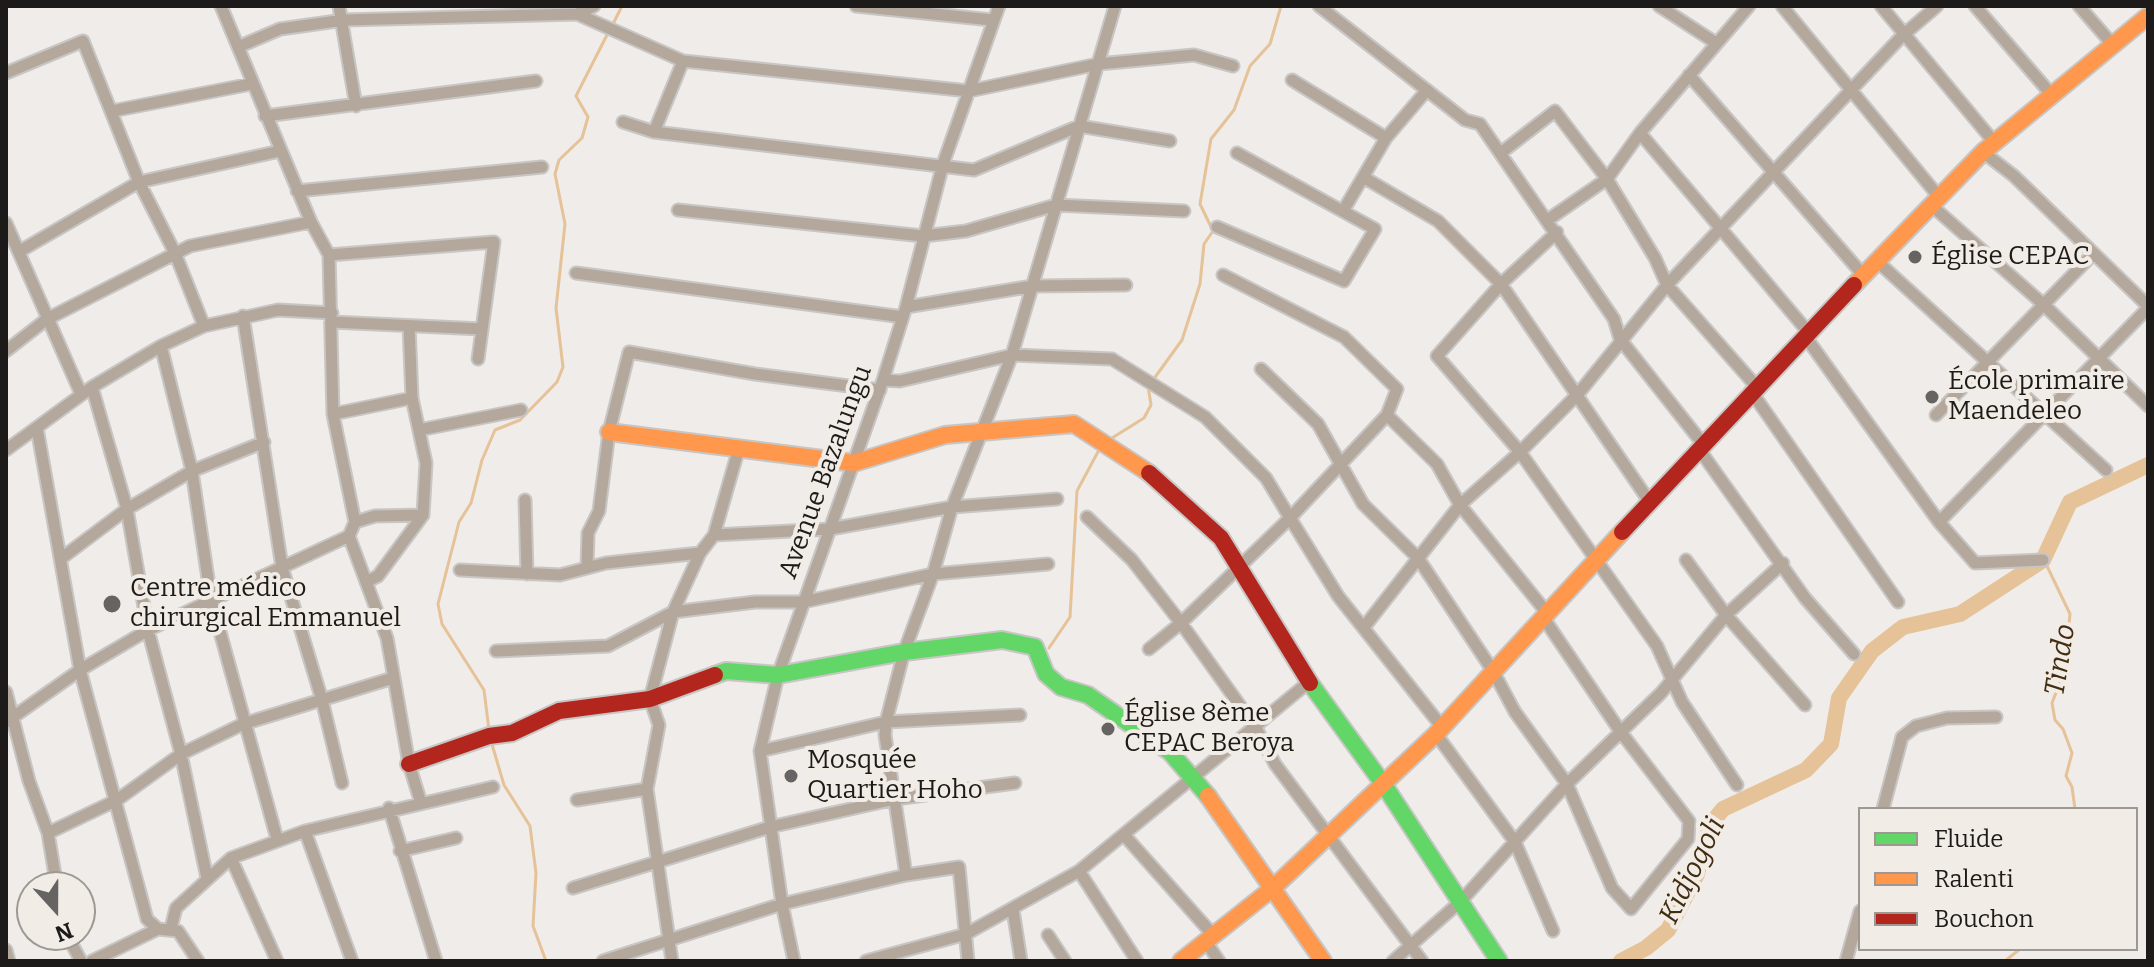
<!DOCTYPE html>
<meta charset="utf-8">
<style>
body{margin:0}
#map{position:relative;width:2154px;height:967px;overflow:hidden;background:#efece9;font-family:Bitter,serif}
canvas{display:block}
.frame{position:absolute;inset:0;border:8px solid #1d1b19;pointer-events:none}
.legend{position:absolute;left:1858px;top:807px;width:280px;height:144px;box-sizing:border-box;background:#f2ece6;border:2px solid #9d9894;margin:0;padding:10px 14px;list-style:none;font-size:24px;color:#1d1b19}
.legend li{display:flex;align-items:center;gap:16px;height:40px}
.legend b{width:40px;border:2px solid #9d9894}
.north{position:absolute;left:16px;top:871px;width:80px;height:80px;box-sizing:border-box;background:#f2ece6;border:2px solid #9d9894;border-radius:50%;rotate:159deg;font-size:22px;font-weight:700;line-height:32px;text-align:center;color:#1d1b19}
.north::after{content:'';display:block;margin:auto;width:28px;height:36px;background:#666462;clip-path:polygon(50% 0,100% 100%,50% 72%,0 100%)}
</style>
<div id="map">
<canvas width="2154" height="967"></canvas>
<div class="frame"></div>
<ul class="legend">
<li><b style="height:10px;background:#63d668"></b>Fluide</li>
<li><b style="height:10px;background:#ff974d"></b>Ralenti</li>
<li><b style="height:10px;background:#b3261e"></b>Bouchon</li>
</ul>
<div class="north">N</div>
</div>
<script>
const g = document.querySelector('canvas').getContext('2d');
g.lineJoin = 'round';
const poly = rows => new Path2D(rows.map(r => 'M' + r).join(''));
function stroke(path, color, width, dash) { g.strokeStyle = color; g.lineWidth = width; g.lineCap = dash ? 'butt' : 'round'; g.setLineDash(dash || []); g.stroke(path); }
function write(font, color, halo, rows, align = 'center') {
  g.font = font + ' Bitter,serif'; g.lineWidth = 8; g.setLineDash([]); g.textBaseline = 'middle'; g.strokeStyle = halo; g.fillStyle = color; for (const [text, x, y, turn = 0] of rows) {
    g.save(); g.translate(x, y); g.rotate((+turn || 0) * Math.PI / 180); g.textAlign = isNaN(turn) ? turn : align; if (halo) g.strokeText(text, 0, 0); g.fillText(text, 0, 0); g.restore();
  }
}
stroke(poly([
 [613,24,622,6],
 [1153,380,1182,340,1200,284,1204,244,1213,231,1200,204,1211,139,1234,110,1250,66,1270,44,1281,6],
 [1112,438,1144,418,1151,405,1148,386],
 [2045,562,2070,614,2064,672,2052,703,2055,720,2063,729,2072,753,2066,776,2072,787,2075,809],
 [1049,648,1070,617,1077,491,1100,448],
 [489,730,484,690,442,624,438,604,459,522,471,503,482,460,495,430,520,420,557,382,563,367,556,308,565,224,555,174,559,160,582,138,588,117,576,96,609,31],
 [491,741,504,785,530,826,536,873,533,926,546,961],
 [2005,961,2020,949]
]), '#e5c298', 3);
stroke(poly([
 [1621,961,1646,948,1668,930,1697,874,1710,825,1723,809,1806,770,1831,744,1839,698,1872,651,1903,627,1960,614,2043,560,2070,502,2148,465]
]), '#e5c298', 16);
const street = poly([
 [339,6,356,106],
 [856,6,992,20],
 [1319,6,1465,120,1480,124,1614,319,1620,339,1703,444],
 [1659,6,1716,43],
 [1782,6,1939,197],
 [1881,6,1994,142],
 [1975,6,2050,93],
 [2079,6,2113,45],
 [577,14,594,6],
 [238,47,280,29,344,20,577,14,683,61,969,91,1098,64,1194,55,1233,66],
 [6,73,83,41,139,182,175,253,204,326],
 [1689,75,1864,276],
 [1292,80,1386,138],
 [112,111,251,84],
 [265,116,536,81],
 [623,122,654,132,974,170,1079,126,1170,141],
 [654,132,683,61],
 [1640,133,1809,333],
 [1502,152,1555,111,1607,179,1655,258,1667,285,1756,386],
 [1983,152,2014,176,2148,306],
 [1363,177,1438,221,1501,284,1649,501],
 [297,191,542,167],
 [1931,205,2043,304,2148,406],
 [678,210,923,236,966,231,1056,205,1184,211],
 [1343,211,1386,138,1427,90],
 [1549,219,1607,179,1640,133,1749,6],
 [6,223,81,394],
 [1217,227,1344,281,1375,229,1237,153],
 [1557,232,1501,284,1437,356,1520,452,1657,646,1682,702,1737,785],
 [20,251,139,182,280,151],
 [329,255,494,242,478,359],
 [1878,262,2106,470],
 [576,273,903,317],
 [1223,275,1344,337,1397,389,1387,415,1290,518,1338,596,1442,727],
 [906,307,1033,286,1126,285],
 [243,316,282,567,322,700,342,783],
 [332,322,482,329],
 [1805,336,1939,522,1975,563,2043,560],
 [161,346,192,471,211,599,277,839],
 [6,351,47,319,190,246,311,222],
 [1261,369,1318,424,1363,504,1418,558,1493,671,1515,712,1567,784,1612,888,1631,909,1688,839,1689,821,1620,731,1543,617],
 [883,380,900,381,1012,355,1112,359,1205,417,1266,478,1290,518,1181,623,1149,649],
 [92,387,127,509,148,630,181,754,207,878],
 [1751,391,1898,602],
 [333,414,412,398],
 [1387,415,1437,464,1460,505,1547,613],
 [1936,415,2093,254],
 [37,428,80,670,147,919,158,929,178,931,198,961],
 [419,430,521,410],
 [1699,449,1805,598,1854,654],
 [6,450,92,387,161,346,204,326,278,310,332,313],
 [525,500,527,574],
 [1087,517,1132,560,1181,623,1256,728,1275,764,1422,961],
 [355,522,375,516,423,515],
 [1939,522,2148,308],
 [714,535,830,529,952,507,1057,499],
 [349,536,387,638,409,764,421,803],
 [63,557,127,509,192,471,264,442],
 [1686,560,1726,615,1805,705],
 [587,568,588,533,599,511,609,432,629,352,755,374,880,390],
 [460,570,560,575,606,563,700,553],
 [366,582,378,576,423,515,426,463,412,398,409,326],
 [1365,626,1460,505,1520,452,1578,394,1667,285,1902,36,1937,6],
 [496,651,608,646,673,612,755,602,803,602,933,574,1048,564],
 [6,692,29,781,48,833,57,887],
 [6,722,80,670,148,630,349,536,355,522,333,414,329,255,311,222,221,6],
 [1436,734,1515,842,1553,931],
 [760,751,886,722,1020,715],
 [577,800,647,789],
 [389,808,436,961],
 [1883,809,1902,737,1916,726,1947,718,1996,717],
 [305,831,352,961],
 [48,833,117,800,181,754,243,724,393,678],
 [1125,836,1214,936],
 [400,851,456,838],
 [231,858,277,961],
 [1079,871,1137,961],
 [906,875,885,735,886,722,904,652,933,574,952,507,1012,355,1115,6],
 [573,888,770,827,895,799,1015,783],
 [1013,910,1021,961],
 [171,928,176,908,231,858,305,831,493,787],
 [67,935,81,961],
 [1048,935,1065,961],
 [1206,942,1219,961],
 [6,950,9,961],
 [92,961,158,929],
 [603,961,782,904,906,875,959,867,968,961],
 [672,961,647,789,659,725,650,699,673,612,700,553,714,535,739,448],
 [794,961,782,904,760,751,778,675,883,380,906,307,943,164,999,6],
 [866,961,966,934,1079,871,1309,682],
 [1393,961,1461,901,1567,784,1661,693,1726,615,1783,563],
 [1846,961,1860,911]
]);
const fast = poly([
 [715,675,726,671,778,675,904,652,1002,640,1035,647,1046,674,1061,687,1088,695,1170,752,1208,796],
 [1310,683,1384,785,1499,961]
]);
const slow = poly([
 [1854,285,1983,152,2148,16],
 [609,432,854,463,945,435,1074,424,1149,473],
 [1208,796,1323,961],
 [1181,961,1273,888,1436,734,1622,532]
]);
const jam = poly([
 [1149,473,1221,538,1310,683],
 [1622,532,1854,285],
 [409,764,489,736,512,733,559,711,650,699,715,675]
]);
stroke(street, '#c8c6c4', 15);
stroke(fast, '#c8c6c4', 20);
stroke(slow, '#c8c6c4', 20);
stroke(jam, '#c8c6c4', 20);
stroke(street, '#b4a89c', 11);
stroke(fast, '#63d668', 16);
stroke(slow, '#ff974d', 16);
stroke(jam, '#b3261e', 16);
for (const [x, y, r, color] of [
 [1915,257,8,"#666462"],
 [1932,397,8,"#666462"],
 [112,604,10,"#666462"],
 [1108,729,8,"#666462"],
 [791,776,8,"#666462"]
]) { const dot = new Path2D(); dot.arc(x, y, r, 0, 2 * Math.PI); g.fillStyle = color; g.fill(dot); stroke(dot, '#f2ece6', 3); }
write('26px', '#1d1b19', '#f2ece6', [
 ["Église CEPAC",1931,257],
 ["École primaire",1948,382],
 ["Maendeleo",1948,412],
 ["Centre médico",130,589],
 ["chirurgical Emmanuel",130,619],
 ["Église 8ème",1124,714],
 ["CEPAC Beroya",1124,744],
 ["Mosquée",807,761],
 ["Quartier Hoho",807,791]
], 'left');
write('26px', '#1d1b19', '#f2ece6', [
 ["Avenue Bazalungu",826,472,-70]
]);
write('italic 28px', '#422d13', '#f2ece6', [
 ["Tindo",2061,660,-81],
 ["Kidjogoli",1693,871,-64]
]);
</script>
